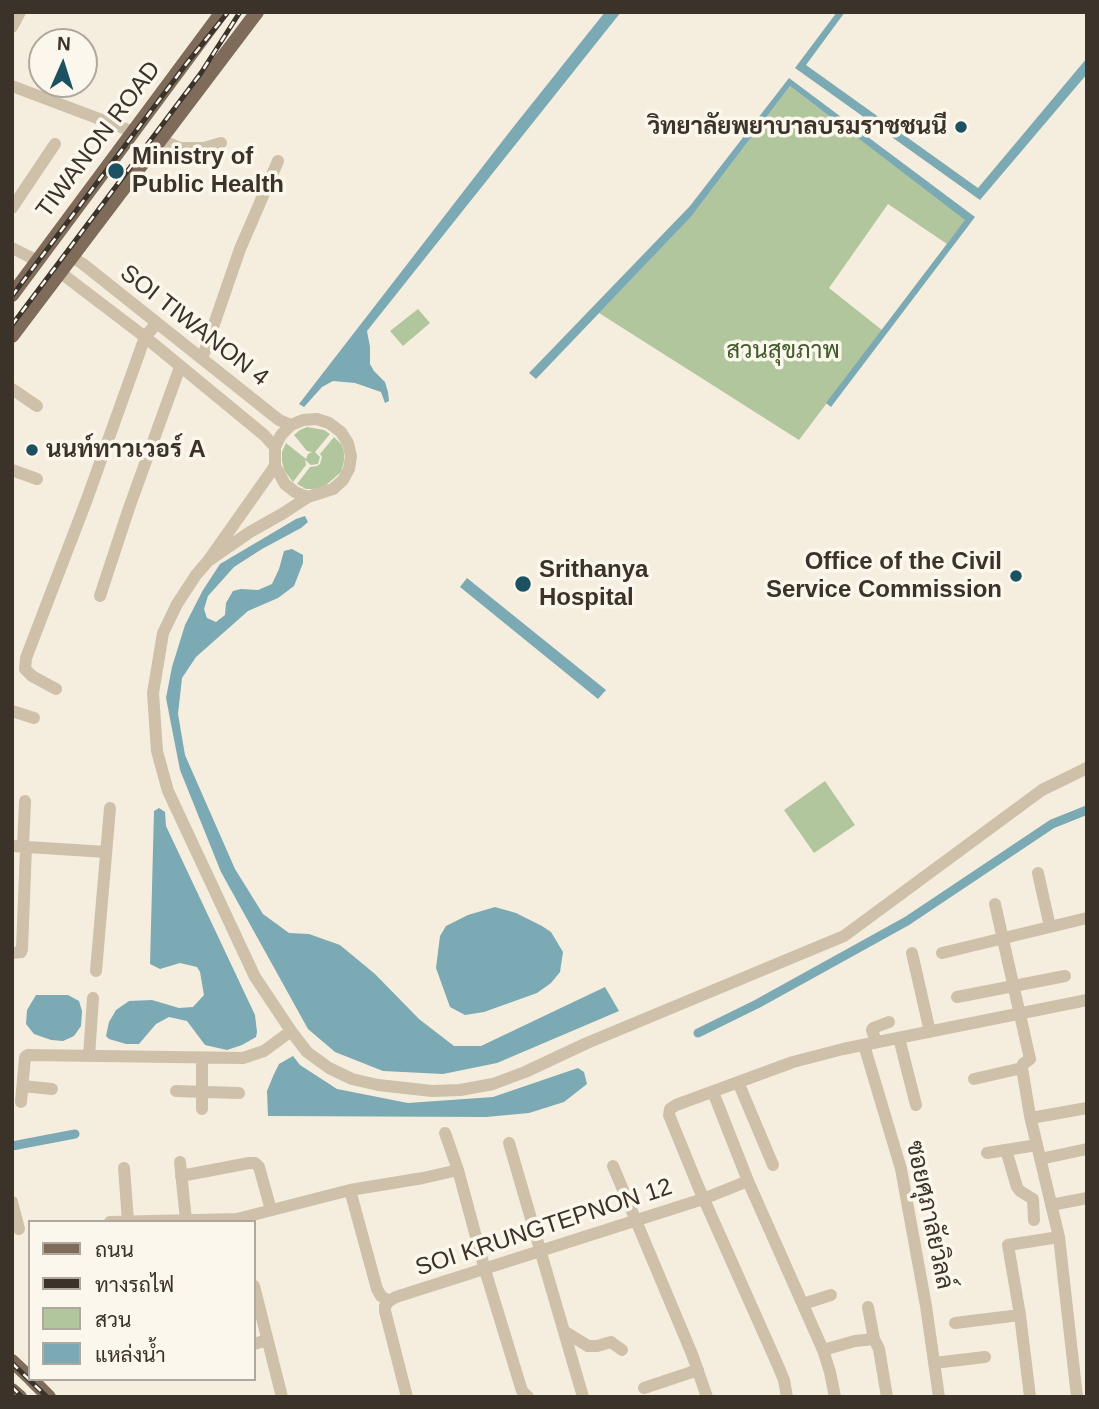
<!DOCTYPE html>
<meta charset="utf-8">
<style>
body{margin:0}
#map{position:relative;width:1099px;height:1409px;overflow:hidden;background:#f5eedf;font-family:Helvetica,Sarabun,sans-serif}
canvas{display:block}
.frame{position:absolute;inset:0;border:14px solid #3b3229;pointer-events:none}
.legend{position:absolute;left:28px;top:1220px;width:228px;height:161px;box-sizing:border-box;background:#fcf7ec;border:2px solid #afa89e;margin:0;padding:9px 12px;list-style:none;font-size:21px;color:#3b3229}
.legend li{display:flex;align-items:center;gap:14px;height:35px}
.legend b{width:35px;border:2px solid #afa89e}
.north{position:absolute;left:28px;top:28px;width:70px;height:70px;box-sizing:border-box;background:#fcf7ec;border:2px solid #afa89e;border-radius:50%;rotate:3deg;font-size:19px;font-weight:700;line-height:28px;text-align:center;color:#3b3229}
.north::after{content:'';display:block;margin:auto;width:24px;height:32px;background:#1b5161;clip-path:polygon(50% 0,100% 100%,50% 72%,0 100%)}
</style>
<div id="map">
<canvas width="1099" height="1409"></canvas>
<div class="frame"></div>
<ul class="legend">
<li><b style="height:9px;background:#7e6b59"></b>ถนน</li>
<li><b style="height:9px;background:#3b3229"></b>ทางรถไฟ</li>
<li><b style="height:19px;background:#b2c69d"></b>สวน</li>
<li><b style="height:19px;background:#7ba9b4"></b>แหล่งน้ำ</li>
</ul>
<div class="north">N</div>
</div>
<script>
const g = document.querySelector('canvas').getContext('2d');
g.lineJoin = 'round';
function fillPath(path, color) { g.fillStyle = color; g.fill(path, 'evenodd'); }
const poly = rows => new Path2D(rows.map(r => 'M' + r).join(''));
function stroke(path, color, width, dash) { g.strokeStyle = color; g.lineWidth = width; g.lineCap = dash ? 'butt' : 'round'; g.setLineDash(dash || []); g.stroke(path); }
function write(font, color, halo, rows, align = 'center') {
  g.font = font + ' Helvetica,Sarabun,sans-serif'; g.lineWidth = 7; g.setLineDash([]); g.textBaseline = 'middle'; g.strokeStyle = halo; g.fillStyle = color; for (const [text, x, y, turn = 0] of rows) {
    g.save(); g.translate(x, y); g.rotate((+turn || 0) * Math.PI / 180); g.textAlign = isNaN(turn) ? turn : align; if (halo) g.strokeText(text, 0, 0); g.fillText(text, 0, 0); g.restore();
  }
}
fillPath(poly([
 [790,86,966,220,947,244,888,204,829,288,882,330,799,440,599,313,691,217],
 [418,309,430,323,403,346,390,331],
 [307,427,324,430,330,434,315,452,320,457,318,464,311,465,305,460,306,465,293,482,284,470,282,461,282,452,286,443,306,459,308,454,312,452,307,451,294,435,300,430],
 [334,437,342,445,344,453,344,461,341,472,325,486,315,489,306,489,297,484,310,467,317,466,320,464,322,457,320,454],
 [825,781,855,825,814,853,784,810]
]), '#b2c69d');
fillPath(poly([
 [605,12,621,12,367,331,370,347,370,364,374,371,385,382,388,392,389,401,385,403,381,392,355,383,333,381,322,387,304,407,299,404,511,130],
 [837,12,845,12,806,65,978,188,1087,58,1087,74,980,200,795,68],
 [789,78,975,217,831,407,826,403,965,220,790,86,691,217,536,379,529,373,690,206],
 [305,516,308,522,301,528,262,549,234,567,208,596,204,609,207,618,216,622,225,615,226,603,233,591,241,589,258,590,272,584,279,569,284,551,292,549,303,555,303,563,294,586,278,598,248,611,196,657,182,678,178,714,185,755,235,869,263,914,289,933,309,934,340,945,375,974,419,1019,454,1046,481,1046,605,987,619,1011,497,1063,443,1074,383,1071,335,1052,308,1029,221,872,180,770,166,698,172,667,185,625,203,590,220,564,296,519],
 [467,578,606,690,598,699,460,587],
 [159,808,165,812,166,826,255,1015,257,1032,256,1037,242,1045,227,1050,205,1045,187,1021,169,1017,156,1024,139,1044,126,1044,109,1039,106,1036,109,1022,116,1010,129,1001,152,1000,179,1008,193,1007,204,995,200,972,197,967,180,963,160,969,150,964,154,811],
 [495,907,516,913,542,926,551,932,563,952,560,972,551,983,537,993,484,1012,465,1015,450,1007,436,968,440,936,446,926,468,915],
 [36,995,68,995,79,1001,82,1011,81,1026,74,1036,63,1041,51,1040,34,1034,26,1024,27,1010],
 [293,1056,300,1065,337,1089,408,1103,493,1097,578,1068,584,1072,587,1084,564,1102,529,1113,486,1117,268,1116,267,1091,274,1074,279,1064]
]), '#7ba9b4');
stroke(poly([
 [698,1033,757,1004,907,921,1052,824,1087,810],
 [12,1146,75,1134]
]), '#7ba9b4', 9);
stroke(poly([
 [12,27,20,12],
 [12,86,134,132],
 [159,139,180,148,204,148,221,143],
 [12,208,55,144],
 [12,248,38,261],
 [72,257,83,264,279,420,291,425],
 [61,273,145,337,264,435,275,447],
 [202,359,240,249,278,161],
 [12,389,37,406],
 [275,466,285,484,295,492,308,497],
 [12,470,37,479],
 [208,561,250,532,282,514,308,497,333,489,343,480,349,469,351,456,348,443,341,432,329,423,317,419,303,420,291,425,281,435,275,447,275,466,208,561,196,575,177,604,163,633,153,693,157,751,168,791,255,977,291,1031,307,1052,329,1068,352,1079,378,1085,432,1091,460,1090,493,1084,525,1072,587,1043,844,936,1042,790,1087,768],
 [100,596,129,508,180,367],
 [56,689,32,676,25,669,26,658,87,499,145,337,156,324],
 [12,711,34,718],
 [12,846,106,852],
 [23,847,25,801],
 [1038,873,1050,927],
 [995,904,1030,1059,1023,1064,1022,1068,1030,1116,1059,1237,1077,1397],
 [12,953,21,952,22,949,26,847],
 [912,953,930,1032],
 [942,953,1087,918],
 [96,971,110,808],
 [957,997,1065,976],
 [899,1038,916,1105],
 [876,1042,872,1030,873,1028,889,1022],
 [864,1045,901,1169,926,1306,939,1397],
 [89,1056,93,998],
 [974,1079,1022,1068],
 [738,1082,773,1165],
 [23,1086,52,1089],
 [176,1091,239,1093],
 [21,1102,25,1057,28,1055,243,1058,264,1051,291,1031],
 [202,1109,202,1058],
 [1031,1118,1087,1108],
 [445,1133,458,1170,485,1270,522,1391,528,1397],
 [509,1143,583,1397],
 [1006,1150,1017,1187,1020,1191,1033,1199,1034,1220],
 [987,1153,1037,1145],
 [1040,1159,1087,1149],
 [180,1162,186,1220],
 [613,1166,692,1354,707,1397],
 [124,1168,128,1221],
 [181,1176,249,1163,255,1163,259,1167,271,1210],
 [748,1181,823,1350,830,1372,835,1397],
 [350,1190,377,1289,381,1296,389,1301],
 [12,1202,19,1229],
 [1051,1205,1087,1198],
 [110,1222,237,1219,350,1190,423,1178,458,1170],
 [254,1286,282,1397],
 [803,1304,831,1295],
 [868,1307,874,1339],
 [955,1323,1020,1315],
 [565,1332,588,1346,597,1346,611,1342,622,1350],
 [254,1344,267,1340],
 [823,1350,855,1341,874,1339,879,1349,887,1397],
 [934,1363,985,1357],
 [644,1388,698,1370],
 [407,1397,385,1311,385,1306,389,1301,396,1297,703,1199,748,1181,713,1092],
 [787,1397,784,1380,776,1361,698,1186,669,1115,670,1109,676,1105,793,1062,843,1049,1087,1000],
 [1030,1397,1020,1315,1008,1245,1059,1237]
]), '#cec0a9', 12);
stroke(poly([
 [12,295,222,12],
 [12,336,257,12],
 [12,1361,30,1378],
 [31,1379,49,1397],
 [12,1390,20,1397]
]), '#7e6b59', 14);
const rail = poly([
 [12,296,187,63,228,12],
 [12,325,201,73,240,12],
 [12,1363,47,1397],
 [12,1387,22,1397]
]);
stroke(rail, '#3b3229', 5);
stroke(rail, '#fcf7ec', 2.5, [8]);
for (const [x, y, r, color] of [
 [961,127,7,"#1b5161"],
 [116,171,9,"#1b5161"],
 [32,450,7,"#1b5161"],
 [1016,576,7,"#1b5161"],
 [523,584,9,"#1b5161"]
]) { const dot = new Path2D(); dot.arc(x, y, r, 0, 2 * Math.PI); g.fillStyle = color; g.fill(dot); stroke(dot, '#fcf7ec', 2.5); }
write('bold 24px', '#3b3229', '#fcf7ec', [
 ["วิทยาลัยพยาบาลบรมราชชนนี",947,127,"right"],
 ["Ministry of",132,157],
 ["Public Health",132,185],
 ["นนท์ทาวเวอร์ A",46,450],
 ["Office of the Civil",1002,562,"right"],
 ["Service Commission",1002,590,"right"],
 ["Srithanya",539,570],
 ["Hospital",539,598]
], 'left');
write('24px', '#3b3229', '#fcf7ec', [
 ["TIWANON ROAD",99,140,-53],
 ["SOI TIWANON 4",194,326,38],
 ["ซอยศุภาลัยวิลล์",929,1215,78],
 ["SOI KRUNGTEPNON 12",544,1228,-18]
]);
write('24px', '#425c2b', '#fcf7ec', [
 ["สวนสุขภาพ",783,351]
]);
</script>
